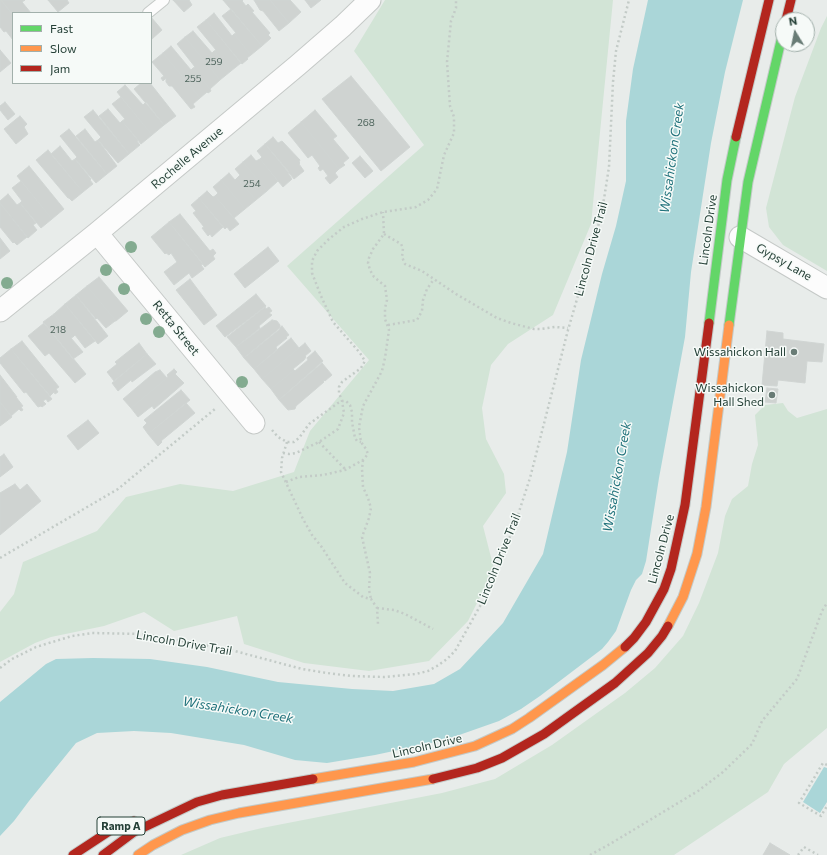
<!DOCTYPE html>
<style>
body{margin:0}
#map{position:relative;width:827px;height:855px;overflow:hidden;background:#e8ecea;font-family:Commissioner,sans-serif}
canvas{display:block}
.legend{position:absolute;left:12px;top:12px;width:140px;height:72px;box-sizing:border-box;background:#f6faf8;border:1px solid #a2b0ab;margin:0;padding:5px 7px;list-style:none;font-size:12px;color:#254037}
.legend li{display:flex;align-items:center;gap:8px;height:20px}
.legend b{width:20px;border:1px solid #a2b0ab}
.north{position:absolute;left:775px;top:12px;width:40px;height:40px;box-sizing:border-box;background:#f6faf8;border:1px solid #a2b0ab;border-radius:50%;rotate:350deg;font-size:11px;font-weight:700;line-height:16px;text-align:center;color:#254037}
.north::after{content:'';display:block;margin:auto;width:14px;height:18px;background:#697c76;clip-path:polygon(50% 0,100% 100%,50% 72%,0 100%)}
</style>
<div id="map">
<canvas width="827" height="855"></canvas>
<ul class="legend">
<li><b style="height:5px;background:#63d668"></b>Fast</li>
<li><b style="height:5px;background:#ff974d"></b>Slow</li>
<li><b style="height:5px;background:#b3261e"></b>Jam</li>
</ul>
<div class="north">N</div>
</div>
<script>
const g = document.querySelector('canvas').getContext('2d');
g.lineJoin = 'round';
function fillPath(path, color) { g.fillStyle = color; g.fill(path, 'evenodd'); }
const poly = rows => new Path2D(rows.map(r => 'M' + r).join(''));
function stroke(path, color, width, dash) { g.strokeStyle = color; g.lineWidth = width; g.lineCap = dash ? 'butt' : 'round'; g.setLineDash(dash || []); g.stroke(path); }
function write(font, color, halo, rows, align = 'center') {
  g.font = font + ' Commissioner,sans-serif'; g.lineWidth = 3; g.setLineDash([]); g.textBaseline = 'middle'; g.strokeStyle = halo; g.fillStyle = color; for (const [text, x, y, turn = 0] of rows) {
    g.save(); g.translate(x, y); g.rotate((+turn || 0) * Math.PI / 180); g.textAlign = isNaN(turn) ? turn : align; if (halo) g.strokeText(text, 0, 0); g.fillText(text, 0, 0); g.restore();
  }
}
fillPath(poly([
 [385,0,613,0,591,224,553,315,508,344,491,365,482,408,486,439,504,474,506,493,483,526,494,569,468,621,429,661,369,671,304,663,244,644,237,616,174,631,144,612,104,626,51,637,35,643,0,662,0,612,14,594,23,562,97,531,126,497,180,484,233,491,294,472,310,431,369,360,287,266,424,145,354,51],
 [827,16,827,271,783,245,769,227,766,208,795,97,821,28],
 [783,403,788,411,797,418,827,409,827,728,784,764,768,792,674,855,181,855,220,838,262,828,442,793,495,779,552,745,625,693,655,668,683,636,699,603,718,553,725,516,732,499,748,486,752,464,758,445,755,415,765,405]
]), '#d2e4d6');
fillPath(poly([
 [648,0,743,0,725,72,711,143,691,272,685,337,659,478,646,561,642,574,636,580,631,590,616,631,608,642,602,649,540,696,521,709,499,721,445,740,375,755,327,763,295,760,244,745,171,733,134,731,97,733,76,743,29,801,14,821,0,836,0,702,46,664,56,659,93,658,150,659,207,667,278,682,352,689,393,691,434,684,460,669,503,623,543,554,567,452,581,360,602,274,616,226,626,181,626,121,633,69],
 [824,767,827,768,827,802,820,813,803,802]
]), '#aad6d8');
const building = poly([
 [0,0,1,0,13,15,13,40,6,31,4,32,0,27,0,0],
 [1,0,25,0,22,2,31,13,13,13,13,15,1,0],
 [48,0,67,0,69,3,58,12,48,0],
 [173,0,189,0,192,5,184,12,173,0],
 [223,0,243,0,242,1,246,6,248,4,254,11,252,12,270,33,268,35,271,38,262,46,223,0],
 [254,0,270,0,289,23,279,31,263,11,260,10,254,0],
 [270,0,290,0,301,12,289,23,270,0],
 [305,0,321,0,311,8,305,0],
 [231,9,262,46,251,55,234,34,236,33,222,16,231,9],
 [214,13,232,36,234,34,251,55,247,58,248,59,242,64,206,20,214,13],
 [151,17,162,30,152,39,151,38,151,17],
 [206,20,241,63,231,71,214,51,216,50,197,27,206,20],
 [193,31,212,53,214,51,231,71,220,80,185,37,193,31],
 [185,37,220,80,210,89,193,68,195,67,177,44,185,37],
 [171,46,191,70,193,68,210,89,211,91,208,93,207,92,200,98,163,53,171,46],
 [0,50,11,63,0,72,0,50],
 [163,53,200,98,193,104,195,107,191,109,172,86,169,86,166,82,166,78,163,81,161,78,164,76,152,62,163,53],
 [351,76,410,147,381,171,322,99,351,76],
 [141,83,150,83,176,116,164,125,134,89,141,83],
 [125,85,143,105,146,102,164,125,152,135,117,92,125,85],
 [121,97,152,135,141,144,122,121,125,119,112,104,121,97],
 [5,102,15,114,8,120,0,110,0,106,5,102],
 [108,109,120,123,122,121,138,140,137,141,140,145,129,154,99,116,108,109],
 [93,110,129,154,118,163,98,140,101,137,84,117,93,110],
 [315,110,337,136,333,139,349,158,343,163,345,165,339,169,301,122,315,110],
 [20,116,27,124,24,127,28,134,16,144,4,129,20,116],
 [301,122,339,169,335,173,338,177,330,184,325,178,328,176,323,169,320,171,318,168,320,166,312,155,308,158,288,133,301,122],
 [69,129,107,174,96,183,75,159,77,157,60,136,69,129],
 [85,129,95,142,98,140,117,166,107,174,76,136,85,129],
 [273,137,278,143,282,141,300,160,299,162,300,163,299,164,304,171,294,179,265,144,273,137],
 [265,144,289,172,288,173,292,179,283,187,260,159,262,157,257,151,265,144],
 [60,146,72,161,75,159,91,179,90,180,93,184,83,192,51,154,60,146],
 [48,150,83,192,72,201,69,198,68,198,36,160,48,150],
 [251,155,256,161,260,159,278,181,267,191,243,162,251,155],
 [360,156,373,171,365,178,352,163,360,156],
 [243,162,267,191,256,200,237,178,240,175,235,169,243,162],
 [29,166,64,209,52,219,17,176,29,166],
 [229,173,235,180,237,178,256,200,245,209,221,180,229,173],
 [221,180,245,209,234,218,215,196,218,193,213,187,221,180],
 [21,181,52,219,41,228,20,203,22,201,12,188,21,181],
 [207,191,213,197,215,196,239,224,230,231,227,227,225,229,199,198,207,191],
 [8,194,17,205,20,203,36,223,33,225,37,230,28,238,0,203,0,201,8,194],
 [199,198,223,227,212,237,210,234,208,236,202,228,204,227,193,213,196,211,191,205,199,198],
 [0,203,27,237,17,245,14,242,13,243,0,227,0,203],
 [180,214,210,251,213,249,216,253,213,256,215,259,205,267,169,222,180,214],
 [169,222,203,264,201,265,204,269,192,278,189,273,174,285,164,272,177,262,171,253,169,255,166,253,165,254,151,237,169,222],
 [0,238,10,251,0,259,0,238],
 [268,247,279,261,245,288,234,274,268,247],
 [99,277,128,311,116,321,87,286,99,277],
 [190,279,217,315,204,325,176,290,190,279],
 [87,286,116,321,115,321,106,328,97,318,96,319,76,295,87,286],
 [256,294,266,306,225,337,216,326,256,294],
 [76,295,108,336,98,344,65,304,76,295],
 [65,304,95,341,85,348,75,335,73,337,54,314,65,304],
 [265,307,266,309,269,307,272,311,269,313,272,315,259,326,260,328,236,347,227,337,265,307],
 [54,314,73,337,71,338,83,352,73,359,43,322,54,314],
 [272,320,277,321,280,325,280,329,244,358,236,347,272,320],
 [44,323,86,374,75,383,49,353,45,356,28,336,44,323],
 [282,326,289,335,286,337,287,338,276,347,277,350,254,369,244,358,282,326],
 [767,331,783,333,783,339,824,344,822,362,807,361,805,383,778,380,777,386,762,385,767,331],
 [291,338,299,348,262,379,254,369,291,338],
 [22,341,59,387,56,389,58,392,55,394,54,392,50,396,11,349,22,341],
 [139,343,147,354,114,381,107,372,117,364,115,362,139,343],
 [305,343,311,351,305,356,306,357,304,360,293,369,294,370,271,389,262,379,305,343],
 [11,349,52,399,48,402,46,399,43,401,46,404,42,407,41,406,38,407,26,392,24,393,0,363,0,358,11,349],
 [315,351,323,361,279,400,271,389,294,370,295,371,308,360,307,358,315,351],
 [147,354,156,364,132,382,131,380,118,391,112,383,147,354],
 [322,363,332,375,325,381,324,380,323,381,324,382,296,406,295,409,288,410,279,400,322,363],
 [174,369,177,372,175,374,184,383,154,409,152,406,138,417,131,408,167,378,168,376,167,375,174,369],
 [160,370,167,378,131,408,123,399,155,372,160,370],
 [0,375,17,397,16,397,23,406,21,407,23,410,21,411,19,409,11,416,0,402,0,375],
 [767,388,778,389,776,403,765,402,767,388],
 [181,390,190,400,148,434,143,427,147,423,144,420,181,390],
 [0,402,12,417,0,426,0,402],
 [186,403,195,413,161,441,162,442,158,446,148,434,186,403],
 [88,420,99,433,78,450,67,436,88,420],
 [4,454,13,467,0,477,0,457,4,454],
 [15,484,20,490,27,484,41,501,0,535,0,493,15,484],
 [770,843,790,855,763,855,770,843]
]);
fillPath(building, '#cfd3d1');
stroke(building, '#d0d5d3', 1);
const lane = poly([
 [148,13,164,0]
]);
const street = poly([
 [97,233,254,423],
 [740,237,827,288],
 [0,311,97,233,298,65,343,26,370,0]
]);
const fast = poly([
 [709,323,727,180,736,137],
 [729,325,748,182,783,32]
]);
const slow = poly([
 [668,626,683,597,697,554,706,507,729,325],
 [313,779,414,762,475,746,512,729,529,718,603,665,625,647],
 [138,855,153,845,182,830,210,820,239,813,433,779]
]);
const jam = poly([
 [786,20,791,0],
 [736,137,769,0],
 [625,647,634,638,646,622,664,589,671,569,685,505,709,323],
 [433,779,477,768,502,758,544,734,615,683,648,653,662,636,668,626],
 [73,855,111,830,134,821],
 [103,855,134,832,197,802,222,795,313,779]
]);
stroke(lane, '#c5c9c7', 12);
stroke(street, '#c5c9c7', 23);
stroke(fast, '#c3cac8', 11);
stroke(slow, '#c3cac8', 11);
stroke(jam, '#c3cac8', 11);
stroke(poly([
 [384,234,401,244,403,248,402,257,405,264,422,271,456,294,497,318,511,323,534,329,540,329,555,327,568,328],
 [388,325,417,320,422,311,423,300,427,289,434,279],
 [272,430,278,437,287,442,294,442,299,438,309,424,338,403,342,401,346,401,350,405,352,412,352,422,355,438,357,441,361,442],
 [287,442,282,458,281,472,303,519,312,535,321,546,345,583,363,597,371,599,377,608,378,624],
 [319,442,345,469],
 [283,453,289,454,296,453,319,442,338,429,344,413,342,401,339,393,339,387,342,382,361,368,365,361,360,353,333,322,321,296,312,273,312,261,317,251,329,239,344,227,362,219,383,212,416,207,428,200,437,189,444,155,454,133,454,117,450,106,447,62,451,21,456,8,456,0],
 [363,460,362,469,363,487,368,498,371,508,369,518,362,537,370,573,369,590,371,599],
 [286,482,299,477,323,475,345,470,363,460,368,454,366,449,361,442,359,427,363,406,382,371,385,358,389,330,385,319,385,308,387,300,385,286,374,277,370,270,368,263,369,258,373,249,384,234,383,212],
 [0,558,118,489,215,409],
 [377,608,394,610,405,614,433,629],
 [0,668,12,659,36,647,72,636,92,633,141,634,166,638,231,650,302,669,327,673,351,676,384,677,416,674,428,671,437,666,447,659,455,651,489,590,516,521,530,478,568,330,598,227,604,199,609,167,613,82,616,51,629,0],
 [827,765,823,763,799,803,821,816,827,806],
 [590,855,610,844,698,791,723,772,752,744,762,721,797,679,822,611,827,603],
 [798,855,804,847,818,855]
]), '#c3cbc7', 2.5, [2, 3]);
stroke(lane, '#fcfcfc', 10);
stroke(street, '#fcfcfc', 21);
stroke(fast, '#63d668', 9);
stroke(slow, '#ff974d', 9);
stroke(jam, '#b3261e', 9);
g.fillStyle = '#83ab90';
for (const [x, y] of [
 [131,247],
 [106,270],
 [7,283],
 [124,289],
 [146,319],
 [159,332],
 [242,382]
]) { g.beginPath(); g.arc(x, y, 6, 0, 2 * Math.PI); g.fill(); }
for (const [x, y, r, color] of [
 [794,352,4,"#697c76"],
 [772,395,4,"#697c76"]
]) { const dot = new Path2D(); dot.arc(x, y, r, 0, 2 * Math.PI); g.fillStyle = color; g.fill(dot); stroke(dot, '#f6faf8', 1.5); }
write('10px', '#50665e', null, [
 ["259",214,62],
 ["255",193,79],
 ["268",366,123],
 ["254",252,184],
 ["218",58,330]
]);
for (const [x, y, w] of [
 [121,826,48]
]) { const box = new Path2D(); box.roundRect(x - w / 2, y - 9, w, 18, 3); g.fillStyle = '#f6faf8'; g.fill(box); stroke(box, '#254037', 1); }
write('bold 11px', '#254037', null, [
 ["Ramp A",121,826]
]);
write('12px', '#254037', '#f6faf8', [
 ["Rochelle Avenue",187,158,-40],
 ["Lincoln Drive",708,230,-82],
 ["Lincoln Drive Trail",591,249,-75],
 ["Gypsy Lane",784,262,30],
 ["Retta Street",176,328,51],
 ["Lincoln Drive",661,549,-75],
 ["Lincoln Drive Trail",499,559,-68],
 ["Lincoln Drive Trail",184,643,10],
 ["Lincoln Drive",427,746,-13]
]);
write('12px', '#254037', '#f6faf8', [
 ["Wissahickon Hall",786,352],
 ["Wissahickon",764,388],
 ["Hall Shed",764,402]
], 'right');
write('italic 13px', '#20727b', '#f6faf8', [
 ["Wissahickon Creek",672,158,-82],
 ["Wissahickon Creek",617,477,-80],
 ["Wissahickon Creek",238,710,9]
]);
</script>
